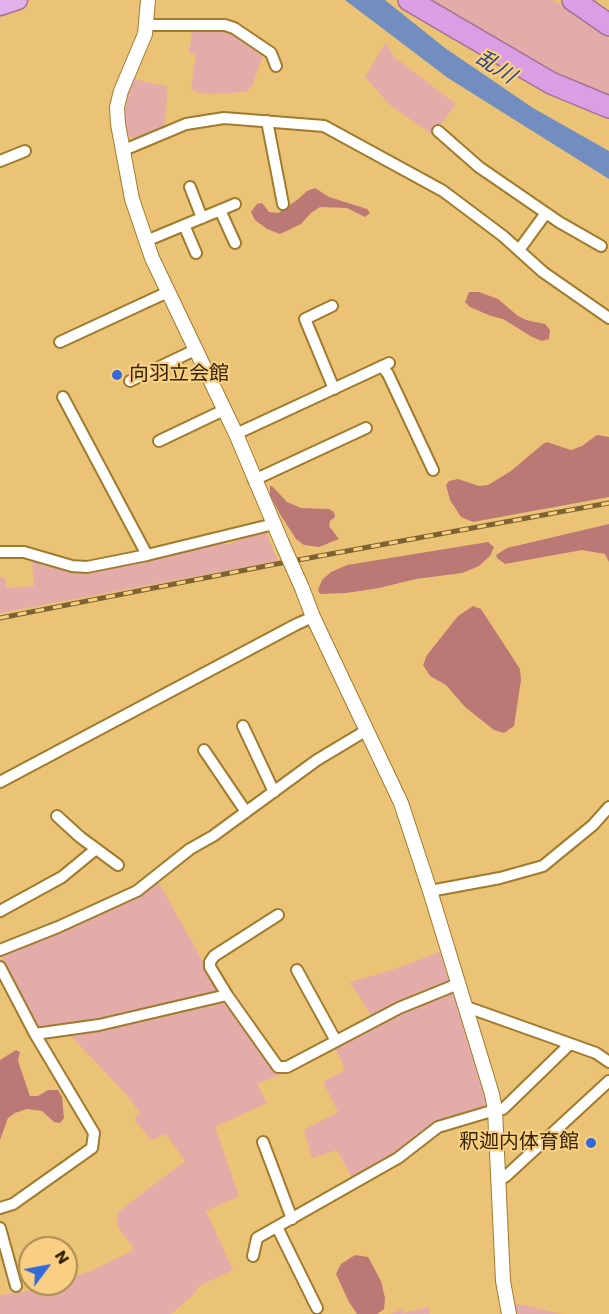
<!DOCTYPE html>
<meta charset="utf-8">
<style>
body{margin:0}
#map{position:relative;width:609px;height:1314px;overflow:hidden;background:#ebc377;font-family:Poppins,sans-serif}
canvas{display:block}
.north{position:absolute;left:18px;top:1236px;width:60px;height:60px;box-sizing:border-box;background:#f9d083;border:2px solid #aa8b4f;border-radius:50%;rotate:58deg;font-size:16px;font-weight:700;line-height:24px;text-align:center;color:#332302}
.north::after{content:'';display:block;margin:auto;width:21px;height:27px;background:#3268d7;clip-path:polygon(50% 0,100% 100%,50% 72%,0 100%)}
</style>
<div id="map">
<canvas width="609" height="1314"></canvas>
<div class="north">N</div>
</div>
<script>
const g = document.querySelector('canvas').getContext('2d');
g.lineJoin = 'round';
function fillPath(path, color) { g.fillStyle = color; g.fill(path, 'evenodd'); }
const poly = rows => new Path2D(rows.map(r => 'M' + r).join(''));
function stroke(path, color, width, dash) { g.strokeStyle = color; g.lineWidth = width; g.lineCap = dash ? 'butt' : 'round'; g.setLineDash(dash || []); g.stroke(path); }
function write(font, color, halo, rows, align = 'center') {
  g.font = font + ' Poppins,"Noto Sans JP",sans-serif'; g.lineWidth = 4.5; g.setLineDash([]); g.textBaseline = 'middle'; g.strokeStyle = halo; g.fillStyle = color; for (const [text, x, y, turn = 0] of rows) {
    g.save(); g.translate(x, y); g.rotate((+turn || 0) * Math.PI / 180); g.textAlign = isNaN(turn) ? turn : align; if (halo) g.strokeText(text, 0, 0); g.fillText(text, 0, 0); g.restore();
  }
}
fillPath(poly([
 [422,0,553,0,609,39,609,99,560,77],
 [196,29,228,29,264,52,252,86,246,92,210,94,196,92,191,89,196,54,189,53,192,31],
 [386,42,393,56,456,104,433,135,391,106,365,77],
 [134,79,168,87,164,128,136,141,128,135,124,126,127,98],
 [265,530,278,561,0,613,0,577,5,579,7,588,34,586,32,561,34,560,78,570,215,544,230,544,249,534],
 [158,881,217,987,214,994,94,1022,44,1029,33,1023,2,961,5,951,55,935,135,897],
 [440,952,450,983,371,1015,350,982,392,970],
 [452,990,486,1102,484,1108,402,1149,353,1180,337,1150,312,1158,304,1130,338,1112,323,1082,345,1070,335,1047,408,1008],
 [219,1002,231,1008,280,1075,257,1084,267,1103,215,1127,239,1196,206,1211,233,1270,199,1286,194,1294,171,1314,0,1314,0,1295,33,1290,53,1284,66,1284,66,1280,93,1270,132,1251,133,1247,117,1226,118,1212,185,1161,166,1134,151,1140,134,1119,140,1113,126,1094,69,1034,113,1029,138,1019],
 [513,1303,563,1314,515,1314],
 [428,1307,430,1314,390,1314,402,1309,404,1313]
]), '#e3aca9');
fillPath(poly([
 [315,188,329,197,367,209,370,213,365,217,347,208,320,207,311,213,301,224,280,234,267,229,255,220,251,212,257,204,262,203,269,212,278,213,297,200,307,191],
 [469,292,479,292,498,299,518,316,526,320,545,324,550,330,549,339,542,341,532,337,503,319,491,316,470,307,465,302],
 [597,435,609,437,609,497,473,522,461,517,450,500,446,485,449,481,458,479,479,486,488,485,511,471,543,444,547,442,571,450,582,446],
 [270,486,273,487,287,502,301,508,329,509,334,512,335,517,330,521,329,526,339,539,319,547,304,545,296,539,280,514,270,495],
 [609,524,609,562,605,554,582,550,505,564,497,558,496,555,507,548],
 [488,542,494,547,490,556,479,566,462,573,416,579,379,588,346,593,320,594,318,590,322,580,331,572,347,565],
 [473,606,481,609,520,669,521,680,514,726,504,733,494,730,465,707,446,685,430,676,423,665,427,655,458,616],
 [16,1050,20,1052,18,1061,30,1096,38,1096,48,1090,58,1090,62,1097,64,1118,60,1123,54,1122,42,1111,27,1109,15,1113,8,1118,0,1140,0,1060],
 [355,1255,368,1257,381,1281,385,1298,384,1309,377,1314,357,1314,349,1302,336,1274,341,1264]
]), '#bb7976');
fillPath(poly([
 [345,0,385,0,445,48,533,108,609,151,609,179,448,78]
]), '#728dbf');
const minor = poly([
 [146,25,225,25,234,28,271,53,276,66],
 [267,121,283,204],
 [438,131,479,167,559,222,601,246],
 [124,150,186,124,224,118,324,126,443,191,503,236,543,272,609,318],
 [0,161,25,151],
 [190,187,202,218],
 [220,210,235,243],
 [184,225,196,253],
 [146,241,235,204],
 [519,250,546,213],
 [332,306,305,319,334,389],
 [60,342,168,292],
 [382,366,388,374,433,470],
 [130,381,195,350],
 [63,397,147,555],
 [236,434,389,363],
 [159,441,224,410],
 [254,480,366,428],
 [0,552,24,552,72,566,87,567,147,555,274,524],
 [243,726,274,792],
 [204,750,246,812],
 [0,782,297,624,313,617],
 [57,816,80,837,118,865],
 [430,891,500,878,543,866,593,825,609,807],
 [0,911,62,877,96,849],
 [0,950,58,927,137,891,190,849,213,836,317,760,367,730],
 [0,967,35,1034,94,1133,92,1148,13,1204,0,1208],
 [297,970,336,1041],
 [227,995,210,967,210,962,214,956,278,915],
 [464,1006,596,1053,609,1062],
 [35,1034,99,1025,227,995,278,1067,287,1067,399,1008,458,984],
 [263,1142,292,1219],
 [498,1181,506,1176,609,1081],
 [277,1227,317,1308],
 [0,1228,16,1286],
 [253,1256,257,1238,398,1158,438,1127,495,1110,503,1109,570,1044]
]);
const tertiary = poly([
 [148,0,145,34,121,91,117,107,118,124,132,199,152,258,236,434,282,543],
 [302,588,313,617,401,803,430,891,492,1094,495,1110,503,1281,509,1314]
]);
const trunk = poly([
 [0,6,18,0]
]);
const motorway = poly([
 [409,0,551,83,609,107],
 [573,0,609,25]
]);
stroke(minor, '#a17b2c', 14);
stroke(tertiary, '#a17b2c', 16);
stroke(trunk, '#a07295', 21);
stroke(motorway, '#a07295', 24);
stroke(minor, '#fff', 10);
stroke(tertiary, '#fff', 14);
stroke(trunk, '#e2b0ea', 18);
stroke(motorway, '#db9de4', 21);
const rail = poly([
 [0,618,276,564,609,503]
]);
stroke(rail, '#7d6331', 5);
stroke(rail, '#f9d083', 3, [9]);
const tertiaryBridge = poly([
 [282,543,302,588]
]);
stroke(tertiaryBridge, '#a17b2c', 16, []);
stroke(tertiaryBridge, '#fff', 14);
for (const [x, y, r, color] of [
 [117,375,6,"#3268d7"],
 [591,1143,6,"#3268d7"]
]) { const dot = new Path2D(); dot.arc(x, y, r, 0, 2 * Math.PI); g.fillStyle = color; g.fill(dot); stroke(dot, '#f9d083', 2); }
write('20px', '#332302', '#f9d083', [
 ["向羽立会館",129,375],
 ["釈迦内体育館",579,1143,"right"]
], 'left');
write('italic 21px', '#254483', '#f9d083', [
 ["乱川",495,68,33]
]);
</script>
